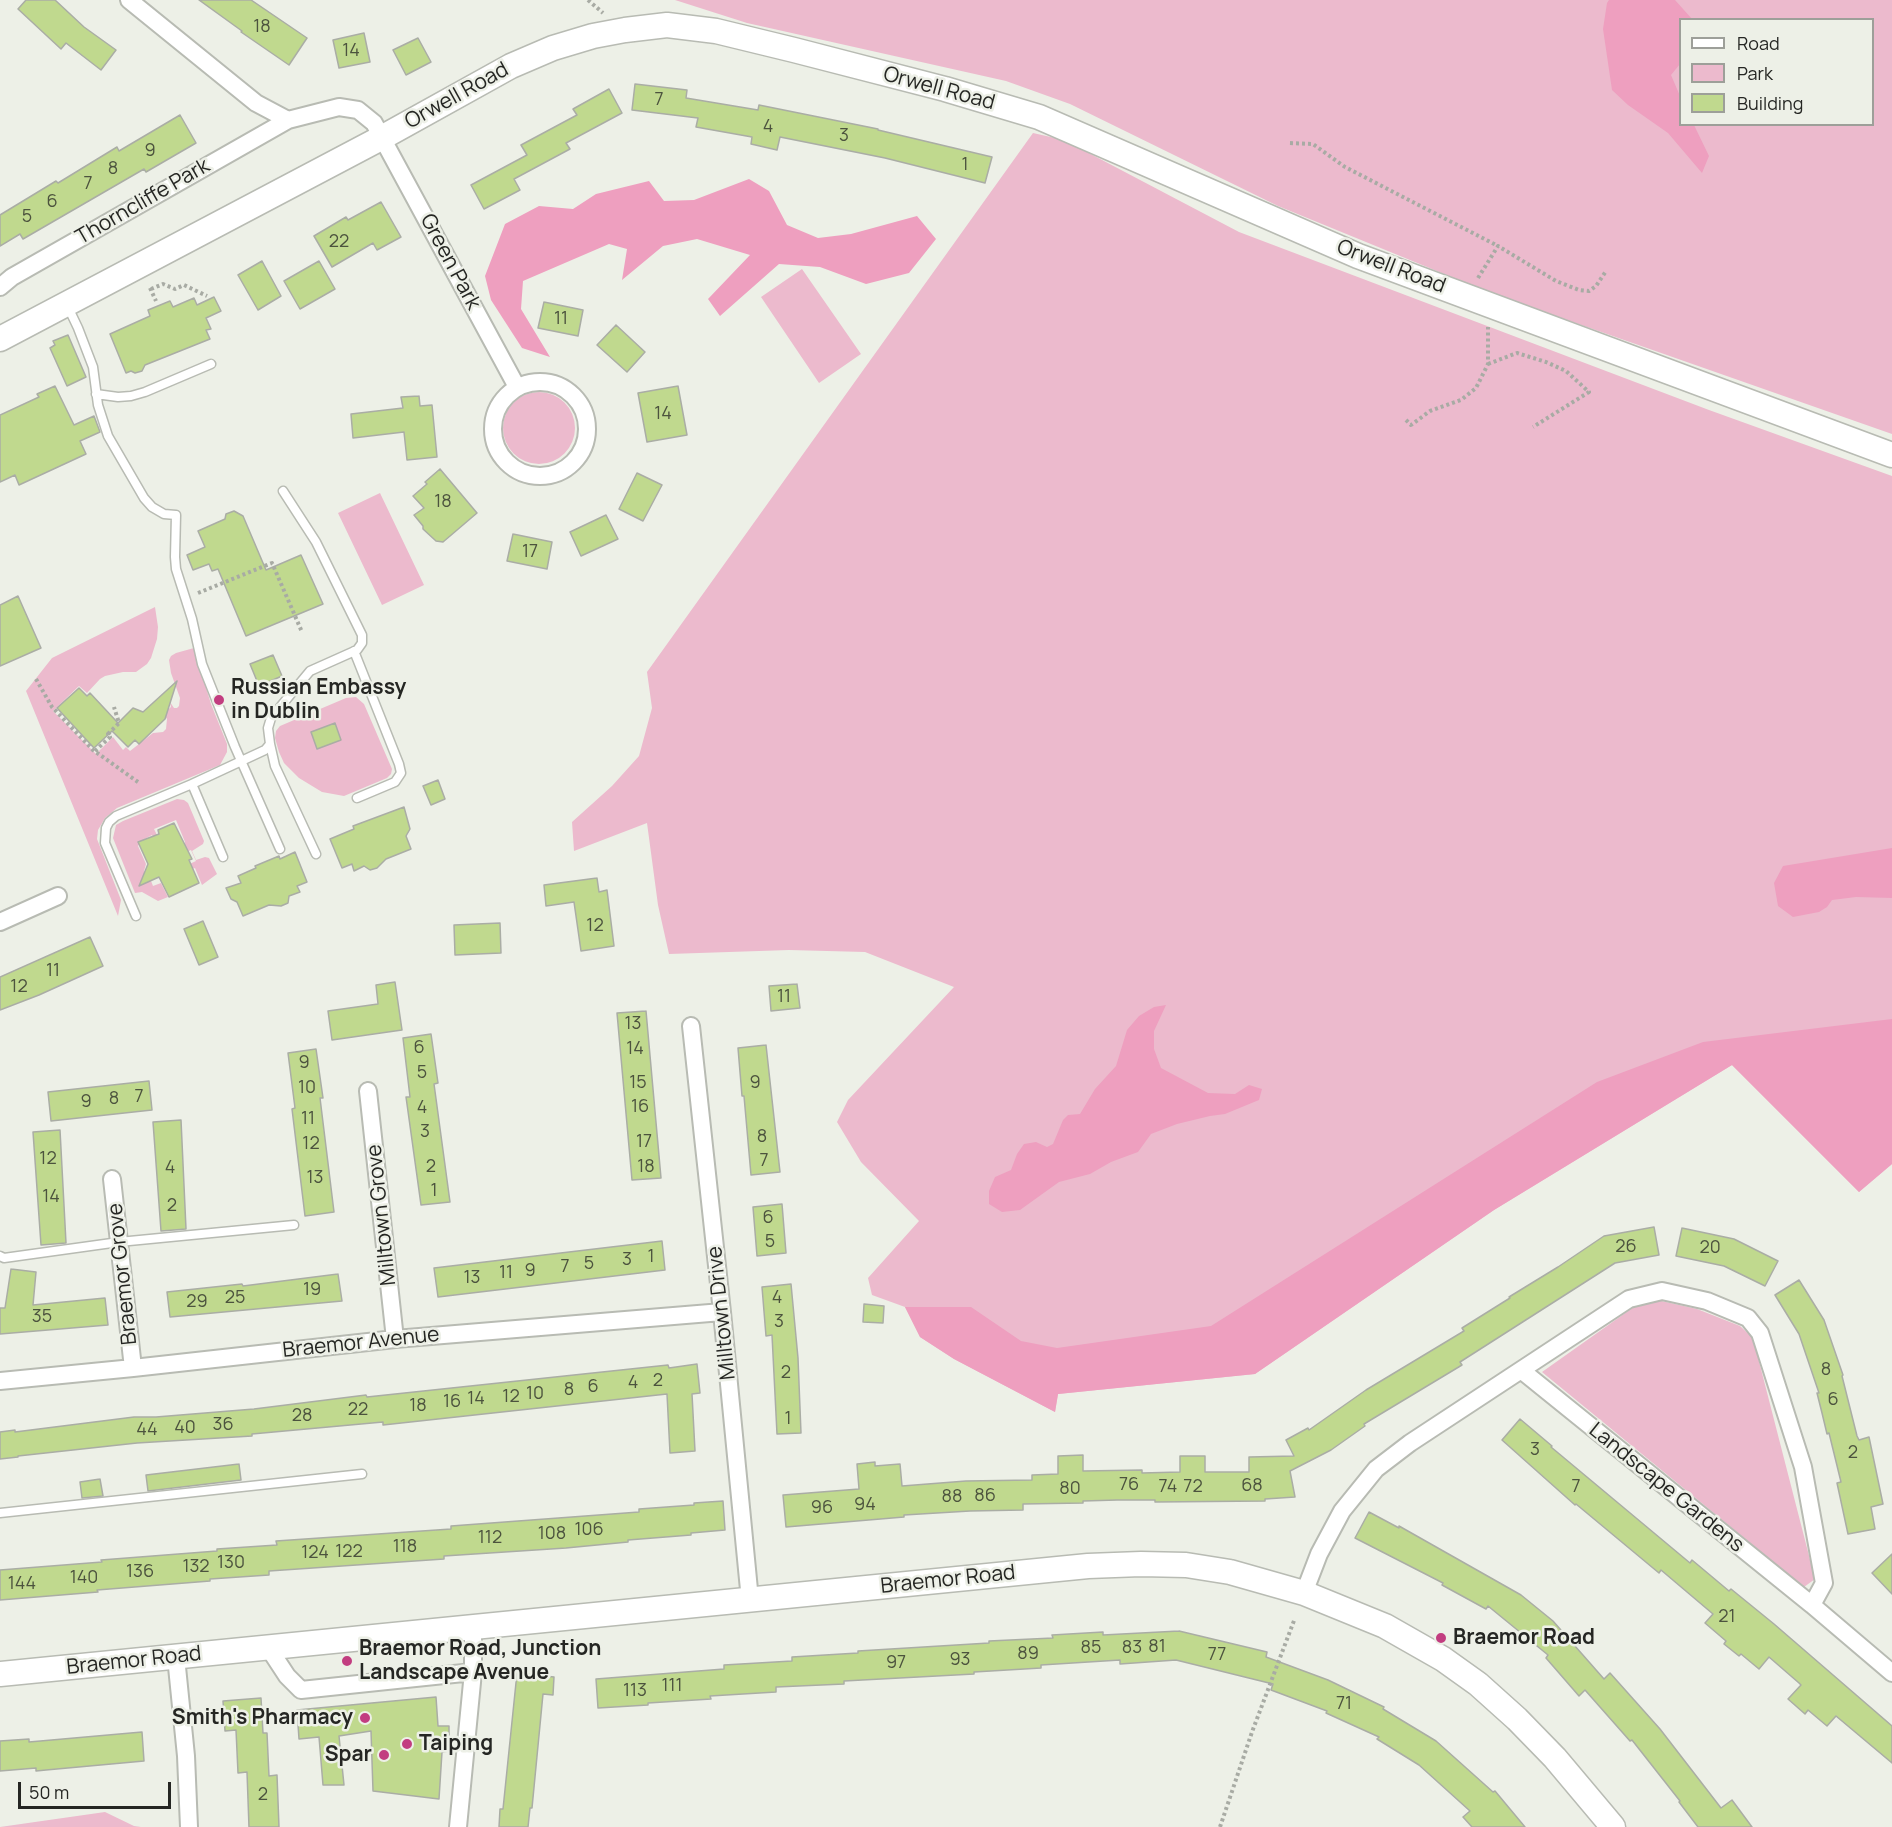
<!DOCTYPE html>
<style>
body{margin:0}
#map{position:relative;width:1892px;height:1827px;overflow:hidden;background:#edf0e7;font-family:Manrope,sans-serif}
canvas{display:block}
.legend{position:absolute;left:1679px;top:18px;width:195px;height:108px;box-sizing:border-box;background:#edf0e7;border:2px solid #9d9f99;margin:0;padding:8px 10px;list-style:none;font-size:18px;color:#252623}
.legend li{display:flex;align-items:center;gap:12px;height:30px}
.legend b{width:30px;border:2px solid #9d9f99}
.scale{position:absolute;left:18px;top:1782px;width:153px;height:27px;box-sizing:border-box;border:3px solid #252623;border-top:0;padding-left:8px;font-size:18px;line-height:21px;white-space:nowrap;color:#252623;-webkit-text-stroke:4px #edf0e7;paint-order:stroke}
</style>
<div id="map">
<canvas width="1892" height="1827"></canvas>
<ul class="legend">
<li><b style="height:8px;background:#fff"></b>Road</li>
<li><b style="height:16px;background:#ecbacd"></b>Park</li>
<li><b style="height:16px;background:#c0d98e"></b>Building</li>
</ul>
<div class="scale">50 m</div>
</div>
<script>
const g = document.querySelector('canvas').getContext('2d');
g.lineJoin = 'round';
function fillPath(path, color) { g.fillStyle = color; g.fill(path, 'evenodd'); }
const poly = rows => new Path2D(rows.map(r => 'M' + r).join(''));
function stroke(path, color, width, dash) { g.strokeStyle = color; g.lineWidth = width; g.lineCap = dash ? 'butt' : 'round'; g.setLineDash(dash || []); g.stroke(path); }
function write(font, color, halo, rows, align = 'center') {
  g.font = font + ' Manrope,sans-serif'; g.lineWidth = 5; g.setLineDash([]); g.textBaseline = 'middle'; g.strokeStyle = halo; g.fillStyle = color; for (const [text, x, y, turn = 0] of rows) {
    g.save(); g.translate(x, y); g.rotate((+turn || 0) * Math.PI / 180); g.textAlign = isNaN(turn) ? turn : align; if (halo) g.strokeText(text, 0, 0); g.fillText(text, 0, 0); g.restore();
  }
}
fillPath(poly([
 [675,0,1892,0,1892,434,1493,294,1278,206,1070,104,1006,81,747,23],
 [1680,20,1872,20,1872,124,1680,124],
 [1033,133,1064,140,1239,232,1709,410,1892,476,1892,1164,1859,1192,1732,1065,1494,1210,1255,1374,1058,1394,1055,1412,954,1359,920,1337,905,1307,872,1295,868,1278,919,1221,861,1162,837,1122,848,1100,954,987,865,952,789,950,669,954,658,905,647,823,574,851,572,822,612,786,639,756,652,708,647,672],
 [802,269,861,354,819,383,761,297],
 '503 428a36 36 0 1 1 72 0a36 36 0 1 1-72 0Z',
 [380,493,424,585,382,605,338,513],
 [155,607,158,627,157,639,151,658,147,664,136,672,123,672,105,676,100,679,87,693,79,686,53,711,96,754,113,737,123,750,126,747,130,751,153,733,163,732,166,729,167,719,163,714,171,707,170,702,174,708,177,708,179,706,180,698,171,673,169,660,171,656,176,653,194,648,211,704,227,744,227,752,220,765,117,808,105,818,98,830,97,839,121,900,118,916,26,691,52,658],
 [356,697,364,704,392,769,391,774,387,778,344,796,322,792,299,778,284,763,279,752,275,738,276,731,280,726,346,698],
 [177,799,184,800,188,803,204,841,203,844,192,851,196,860,205,857,209,858,217,874,202,885,195,868,187,871,185,866,196,861,191,850,184,853,183,849,185,842,176,820,154,829,157,835,153,837,152,835,141,841,138,846,146,864,144,871,149,882,151,881,153,886,161,883,168,897,158,901,142,892,135,893,113,838,116,825,123,821],
 [1657,1300,1697,1309,1740,1326,1753,1338,1815,1579,1804,1587,1542,1372,1638,1304],
 [105,1812,134,1826,141,1827,0,1827]
]), '#ecbacd');
fillPath(poly([
 [1609,0,1675,0,1692,19,1680,20,1680,64,1671,75,1680,96,1680,124,1694,125,1709,156,1702,173,1668,133,1628,105,1612,90,1603,29,1607,3],
 [749,179,769,191,787,225,818,238,851,234,917,216,936,239,909,273,866,284,820,267,779,264,720,316,708,299,750,255,697,239,663,246,622,280,627,249,609,244,523,281,521,309,550,357,522,348,491,300,485,276,505,224,539,206,573,209,596,194,649,181,664,201,694,200],
 [1892,848,1892,898,1856,897,1832,900,1827,907,1819,912,1793,917,1778,906,1774,883,1783,866],
 [1166,1005,1154,1031,1154,1049,1161,1068,1208,1093,1235,1094,1249,1085,1262,1089,1259,1100,1225,1114,1210,1116,1177,1124,1151,1134,1138,1152,1111,1162,1090,1174,1059,1182,1020,1210,1002,1212,989,1204,989,1191,995,1177,1011,1170,1017,1154,1024,1144,1036,1142,1047,1147,1053,1144,1063,1120,1068,1115,1080,1114,1095,1089,1116,1066,1127,1030,1139,1016,1154,1007],
 [1892,1019,1892,1164,1859,1192,1732,1065,1494,1210,1255,1374,1058,1394,1055,1412,954,1359,920,1337,905,1307,971,1307,1021,1341,1057,1348,1211,1326,1597,1082,1703,1042]
]), '#ee9fbf');
const building = poly([
 [26,0,55,0,84,27,116,50,101,70,66,43,61,49,18,9,26,0],
 [199,0,251,0,307,38,289,65,241,32,242,31,199,0],
 [364,33,370,62,339,68,333,40,364,33],
 [418,38,431,62,406,75,393,50,418,38],
 [635,84,687,90,686,98,758,110,759,105,878,129,878,130,992,157,985,183,885,158,780,137,777,150,751,144,752,137,696,127,698,118,632,110,635,84],
 [609,89,622,113,566,143,570,149,514,179,520,190,484,209,471,185,527,155,521,145,577,115,573,109,609,89],
 [180,115,196,143,146,172,144,169,23,239,20,234,0,246,0,215,56,181,58,183,117,147,119,151,180,115],
 [381,202,401,237,377,250,373,243,332,267,314,236,346,217,348,220,381,202],
 [262,261,281,296,258,310,238,275,262,261],
 [319,261,335,289,300,309,284,281,319,261],
 [214,297,221,311,206,318,211,329,206,330,210,339,145,365,142,371,135,373,131,371,126,373,110,334,150,316,148,310,170,301,173,307,194,298,197,305,214,297],
 [544,302,583,310,578,336,538,328,544,302],
 [616,325,645,352,627,372,597,345,616,325],
 [68,335,86,377,67,386,50,348,55,345,53,341,68,335],
 [55,386,74,425,94,416,100,432,80,441,86,454,19,485,15,475,0,482,0,415,39,397,37,394,55,386],
 [678,386,687,435,647,442,638,393,678,386],
 [419,396,420,406,432,405,437,457,407,460,404,432,353,438,351,414,403,408,401,397,419,396],
 [440,469,477,513,443,542,436,541,423,529,423,526,414,515,424,508,413,496,427,484,425,482,440,469],
 [637,473,662,485,643,521,619,509,637,473],
 [234,511,243,516,266,570,301,555,323,604,246,636,218,569,212,571,209,564,193,570,187,555,205,547,198,531,225,519,226,514,234,511],
 [606,515,618,539,581,556,570,532,606,515],
 [513,534,552,542,547,569,507,561,513,534],
 [18,596,41,648,0,666,0,605,18,596],
 [273,655,282,676,259,686,250,664,273,655],
 [177,681,165,719,139,744,135,740,128,747,112,731,94,748,57,708,79,688,87,696,90,693,118,723,133,708,143,712,177,681],
 [335,723,341,740,317,749,311,732,335,723],
 [438,780,445,799,431,805,423,786,438,780],
 [404,807,410,829,406,836,411,849,386,859,377,868,370,870,364,866,354,871,352,864,342,868,330,839,354,829,353,826,404,807],
 [174,823,192,859,189,860,199,883,169,897,159,877,139,886,148,864,138,842,159,834,158,830,174,823],
 [295,852,307,882,297,886,300,892,289,896,288,903,281,906,269,905,243,916,237,902,231,899,226,888,241,883,238,876,256,868,255,866,279,856,280,859,295,852],
 [597,878,599,892,607,890,614,946,581,951,574,902,546,906,544,885,597,878],
 [203,921,218,957,199,965,184,929,203,921],
 [500,923,501,953,455,955,454,925,500,923],
 [90,937,103,966,39,995,0,1010,0,977,90,937],
 [395,982,402,1030,332,1040,328,1011,378,1004,376,985,395,982],
 [797,984,800,1008,771,1011,769,986,797,984],
 [646,1011,661,1178,632,1180,617,1013,646,1011],
 [431,1034,438,1083,434,1084,450,1202,421,1205,406,1097,410,1097,403,1038,431,1034],
 [766,1045,780,1172,751,1175,744,1096,742,1096,738,1048,766,1045],
 [316,1049,323,1098,320,1098,334,1212,305,1216,292,1109,295,1108,288,1053,316,1049],
 [149,1081,152,1110,51,1121,48,1092,149,1081],
 [181,1120,186,1229,161,1231,153,1122,181,1120],
 [60,1130,66,1243,41,1245,33,1132,60,1130],
 [782,1204,786,1253,757,1256,753,1207,782,1204],
 [1654,1227,1659,1255,1615,1263,1460,1362,1462,1365,1364,1424,1365,1426,1331,1450,1290,1471,1295,1497,1265,1499,1265,1501,1155,1502,1155,1500,1117,1500,1083,1501,1083,1503,1023,1504,1023,1510,970,1511,904,1515,904,1517,786,1527,783,1495,859,1489,857,1464,875,1462,875,1466,900,1464,902,1486,966,1481,1032,1480,1032,1475,1058,1474,1058,1456,1083,1455,1083,1471,1142,1470,1142,1473,1180,1472,1180,1456,1205,1456,1205,1472,1249,1472,1249,1457,1294,1456,1286,1440,1308,1428,1309,1430,1366,1390,1464,1331,1462,1328,1510,1298,1509,1297,1558,1267,1604,1236,1654,1227],
 [1682,1228,1734,1239,1778,1261,1765,1286,1724,1266,1676,1256,1682,1228],
 [662,1241,665,1270,438,1297,434,1268,662,1241],
 [11,1269,36,1272,33,1305,105,1298,108,1325,0,1334,0,1308,5,1308,11,1269],
 [338,1274,342,1301,170,1317,167,1292,242,1284,243,1286,338,1274],
 [1799,1280,1824,1320,1843,1375,1842,1376,1857,1436,1859,1440,1869,1437,1883,1504,1871,1507,1875,1529,1848,1534,1837,1483,1841,1482,1829,1433,1827,1434,1822,1413,1817,1393,1819,1393,1799,1334,1775,1295,1799,1280],
 [791,1284,798,1358,801,1433,777,1434,772,1335,766,1336,762,1287,791,1284],
 [864,1304,884,1306,883,1323,863,1322,864,1304],
 [697,1364,700,1393,692,1394,695,1451,670,1453,667,1394,383,1425,383,1422,252,1434,252,1436,137,1443,18,1456,18,1457,0,1459,0,1432,15,1430,15,1432,134,1417,156,1417,254,1409,366,1395,367,1397,668,1365,669,1368,697,1364],
 [1520,1419,1552,1446,1551,1447,1690,1563,1692,1560,1729,1591,1731,1589,1774,1624,1892,1726,1892,1763,1836,1716,1827,1726,1808,1710,1805,1714,1788,1699,1801,1685,1799,1683,1769,1657,1759,1669,1741,1654,1739,1656,1724,1644,1726,1641,1705,1623,1713,1614,1661,1570,1659,1573,1576,1504,1575,1505,1502,1440,1520,1419],
 [239,1464,241,1480,148,1491,146,1475,239,1464],
 [100,1479,103,1496,82,1498,80,1482,100,1479],
 [723,1501,725,1530,691,1533,691,1535,628,1540,628,1542,566,1548,444,1556,444,1559,269,1571,269,1575,210,1579,210,1581,97,1590,98,1592,0,1600,0,1570,102,1562,101,1560,217,1551,217,1549,277,1545,276,1541,451,1529,451,1526,639,1512,639,1509,694,1505,694,1503,723,1501],
 [1369,1512,1399,1528,1399,1526,1521,1595,1553,1621,1604,1679,1610,1673,1660,1729,1721,1808,1732,1800,1752,1827,1698,1827,1679,1802,1680,1801,1632,1740,1630,1741,1585,1690,1579,1696,1546,1658,1548,1655,1488,1606,1486,1609,1442,1585,1443,1583,1355,1538,1369,1512],
 [1892,1554,1892,1594,1872,1573,1892,1554],
 [1179,1631,1267,1652,1266,1657,1328,1680,1384,1707,1383,1709,1436,1741,1493,1792,1495,1791,1525,1827,1472,1827,1463,1817,1470,1811,1419,1765,1377,1739,1379,1737,1326,1713,1327,1711,1271,1690,1273,1684,1176,1660,1120,1664,1120,1660,1041,1665,1041,1668,974,1672,974,1674,844,1681,844,1684,776,1687,776,1692,710,1696,711,1699,648,1703,648,1705,598,1708,596,1679,724,1669,724,1665,792,1661,792,1657,858,1653,858,1651,989,1643,989,1641,1053,1638,1052,1635,1103,1632,1103,1635,1179,1631],
 [517,1673,554,1677,553,1695,543,1694,532,1808,530,1808,528,1827,499,1827,500,1809,503,1809,517,1673],
 [436,1697,438,1726,449,1726,449,1751,442,1752,439,1799,373,1791,371,1731,339,1736,344,1785,323,1785,319,1737,299,1739,297,1710,436,1697],
 [261,1698,263,1733,267,1733,269,1776,277,1775,279,1827,249,1827,247,1772,238,1773,236,1730,225,1731,223,1701,261,1698],
 [142,1732,144,1761,46,1770,36,1771,36,1768,0,1771,0,1741,29,1739,29,1742,142,1732]
]);
fillPath(building, '#c0d98e');
stroke(building, '#aaada5', 1.5);
const lane = poly([
 [68,307,78,328,93,367,98,405,108,436,144,498,152,507,164,514,176,515,175,557,176,569,192,619,202,664,235,747,280,849],
 [96,394,118,397,131,396,145,392,211,364],
 [354,651,399,764,401,773,395,782,357,798],
 [270,744,275,766,316,854],
 [223,857,192,784,265,750,270,744,268,728,271,718,310,671,357,650,362,643,362,635,316,542,283,491],
 [136,916,105,843,106,828,109,822,116,816,192,784],
 [0,1256,4,1258,119,1242,294,1225],
 [0,1513,362,1474]
]);
const street = poly([
 [129,0,256,103,288,120,339,107,358,110,374,123,517,387],
 [0,287,12,277,288,120],
 '493 429a47 47 0 1 1 94 0a47 47 0 1 1-94 0Z',
 [0,922,58,896],
 [691,1026,722,1312,750,1600],
 [368,1091,395,1339],
 [112,1179,133,1368],
 [1521,1370,1812,1605,1892,1673],
 [0,1381,133,1368,395,1339,722,1312],
 [1304,1593,1319,1554,1342,1511,1376,1469,1410,1443,1629,1299,1662,1291,1707,1301,1748,1318,1760,1333,1803,1467,1824,1583,1812,1605],
 [268,1647,287,1676,301,1690,473,1672],
 [176,1657,186,1756,189,1827],
 [458,1827,473,1672,473,1627]
]);
const secondary = poly([
 [0,339,383,137,511,66,553,48,593,36,625,30,667,25,716,31,794,50,945,89,1039,117,1358,256,1892,455],
 [0,1674,1088,1566,1141,1564,1186,1565,1230,1572,1304,1593,1385,1626,1443,1659,1478,1684,1517,1719,1555,1758,1613,1827]
]);
stroke(lane, '#b8bbb3', 11);
stroke(street, '#b8bbb3', 20);
stroke(secondary, '#b8bbb3', 27);
stroke(poly([
 [588,0,603,13],
 [1290,143,1313,144,1345,167,1498,246],
 [1478,278,1498,246,1556,281,1579,290,1589,291,1596,286,1606,271],
 [150,288,156,301],
 [151,289,163,284,175,289,184,285,207,296],
 [1488,364,1517,353,1546,362,1566,371,1589,392,1533,427],
 [1406,420,1411,425,1430,411,1461,400,1476,388,1488,364,1488,327],
 [198,593,272,563,302,632],
 [36,679,52,707,93,750,138,782],
 [95,751,110,737,108,734,119,723,114,707],
 [1220,1827,1252,1732,1295,1618]
]), '#a8aba4', 4, [3, 3]);
stroke(lane, '#fff', 8);
stroke(street, '#fff', 16);
stroke(secondary, '#fff', 24);
for (const [x, y, r, color] of [
 [219,700,6,"#c23d80"],
 [1441,1638,6,"#c23d80"],
 [347,1661,6,"#c23d80"],
 [365,1718,6,"#c23d80"],
 [407,1744,6,"#c23d80"],
 [384,1755,6,"#c23d80"]
]) { const dot = new Path2D(); dot.arc(x, y, r, 0, 2 * Math.PI); g.fillStyle = color; g.fill(dot); stroke(dot, '#edf0e7', 2); }
write('18px', '#4c533e', null, [
 ["18",262,27],
 ["14",351,51],
 ["7",659,100],
 ["4",768,127],
 ["3",844,136],
 ["9",150,151],
 ["1",965,165],
 ["8",113,169],
 ["7",88,184],
 ["6",52,202],
 ["5",27,217],
 ["22",339,242],
 ["11",561,319],
 ["14",663,414],
 ["18",443,502],
 ["17",530,552],
 ["12",595,926],
 ["11",53,971],
 ["12",19,987],
 ["11",784,997],
 ["13",633,1024],
 ["6",419,1048],
 ["14",635,1049],
 ["9",304,1063],
 ["5",422,1073],
 ["15",638,1083],
 ["9",755,1083],
 ["10",307,1088],
 ["7",139,1097],
 ["8",114,1099],
 ["9",86,1102],
 ["16",640,1107],
 ["4",422,1108],
 ["11",308,1119],
 ["3",425,1132],
 ["8",762,1137],
 ["17",644,1142],
 ["12",311,1144],
 ["12",48,1159],
 ["7",764,1161],
 ["2",431,1167],
 ["18",646,1167],
 ["4",170,1168],
 ["13",315,1178],
 ["1",434,1191],
 ["14",51,1197],
 ["2",172,1206],
 ["6",768,1218],
 ["5",770,1242],
 ["26",1626,1247],
 ["20",1710,1248],
 ["1",651,1257],
 ["3",627,1260],
 ["5",589,1264],
 ["7",565,1267],
 ["9",530,1271],
 ["11",506,1273],
 ["13",472,1278],
 ["19",312,1290],
 ["25",235,1298],
 ["4",777,1298],
 ["29",197,1302],
 ["35",42,1317],
 ["3",779,1322],
 ["8",1826,1370],
 ["2",786,1373],
 ["2",658,1381],
 ["4",633,1383],
 ["6",593,1387],
 ["8",569,1390],
 ["10",535,1394],
 ["12",511,1397],
 ["14",476,1399],
 ["6",1833,1400],
 ["16",452,1402],
 ["18",418,1406],
 ["22",358,1410],
 ["28",302,1416],
 ["1",788,1419],
 ["36",223,1425],
 ["40",185,1428],
 ["44",147,1430],
 ["3",1535,1450],
 ["2",1853,1453],
 ["76",1129,1485],
 ["68",1252,1486],
 ["74",1168,1487],
 ["72",1193,1487],
 ["7",1576,1487],
 ["80",1070,1489],
 ["86",985,1496],
 ["88",952,1497],
 ["94",865,1505],
 ["96",822,1508],
 ["106",589,1530],
 ["108",552,1534],
 ["112",490,1538],
 ["118",405,1547],
 ["122",349,1552],
 ["124",315,1553],
 ["130",231,1563],
 ["132",196,1567],
 ["136",140,1572],
 ["140",84,1578],
 ["144",22,1584],
 ["21",1727,1617],
 ["81",1157,1647],
 ["85",1091,1648],
 ["83",1132,1648],
 ["89",1028,1654],
 ["77",1217,1655],
 ["93",960,1660],
 ["97",896,1663],
 ["111",672,1686],
 ["113",635,1691],
 ["71",1344,1704],
 ["2",263,1795]
]);
write('21px', '#252623', '#edf0e7', [
 ["Orwell Road",939,89,15],
 ["Orwell Road",457,96,-29],
 ["Thorncliffe Park",143,202,-30],
 ["Green Park",450,262,62],
 ["Orwell Road",1391,267,21],
 ["Milltown Grove",382,1215,-96],
 ["Braemor Grove",123,1274,-96],
 ["Milltown Drive",722,1313,-96],
 ["Braemor Avenue",361,1343,-6],
 ["Landscape Gardens",1666,1488,39],
 ["Braemor Road",948,1580,-6],
 ["Braemor Road",134,1661,-6]
]);
write('bold 21px', '#252623', '#edf0e7', [
 ["Russian Embassy",231,688],
 ["in Dublin",231,712],
 ["Braemor Road",1453,1638],
 ["Braemor Road, Junction",359,1649],
 ["Landscape Avenue",359,1673],
 ["Smith's Pharmacy",353,1718,"right"],
 ["Taiping",419,1744],
 ["Spar",372,1755,"right"]
], 'left');
</script>
